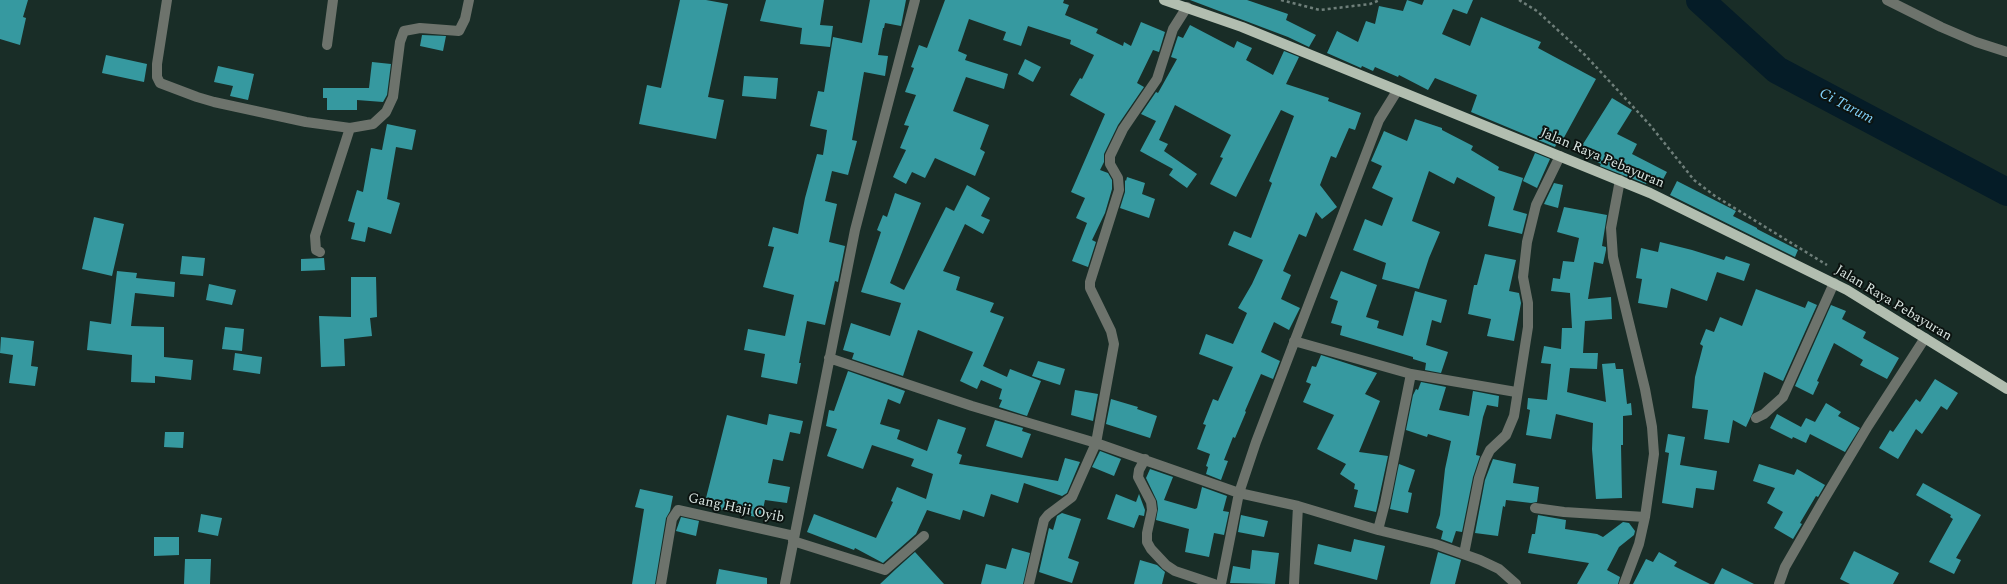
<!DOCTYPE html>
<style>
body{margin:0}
canvas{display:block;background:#192d27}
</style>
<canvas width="2007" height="584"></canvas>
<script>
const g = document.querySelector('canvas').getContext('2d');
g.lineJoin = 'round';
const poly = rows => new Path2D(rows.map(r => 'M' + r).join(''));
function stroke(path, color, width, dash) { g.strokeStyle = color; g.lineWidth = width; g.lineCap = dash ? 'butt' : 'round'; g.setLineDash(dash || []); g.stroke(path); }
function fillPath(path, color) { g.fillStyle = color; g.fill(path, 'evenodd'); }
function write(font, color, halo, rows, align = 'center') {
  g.font = font + ' Spectral,serif'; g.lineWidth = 4; g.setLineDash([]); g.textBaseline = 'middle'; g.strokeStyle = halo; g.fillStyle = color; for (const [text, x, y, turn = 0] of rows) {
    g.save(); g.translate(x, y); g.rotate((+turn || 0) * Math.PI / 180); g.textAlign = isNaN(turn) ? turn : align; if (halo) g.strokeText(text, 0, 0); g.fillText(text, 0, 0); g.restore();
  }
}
stroke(poly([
 [1700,0,1777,70,2007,192]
]), '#051c27', 28);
fillPath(poly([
 [0,0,28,0,23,17,26,18,20,45,0,39],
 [680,0,706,0,728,4,708,97,724,100,716,139,639,124,647,85,661,88],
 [766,0,824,0,820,25,833,26,830,47,800,44,802,28,760,21],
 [870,0,906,0,901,26,885,23,884,28,883,28,878,55,888,56,885,76,864,72,852,140,857,141,848,175,832,171,825,201,837,204,829,242,845,246,838,282,835,281,825,325,807,321,799,363,801,363,797,384,761,377,765,354,744,350,748,329,785,336,794,295,763,287,774,247,768,246,773,227,798,234,805,198,817,154,823,155,827,130,810,126,818,91,824,92,833,37,862,43],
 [945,0,1064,0,1063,3,1069,5,1065,15,1098,29,1096,33,1123,46,1124,42,1131,46,1141,22,1165,32,1159,52,1153,50,1137,83,1144,87,1118,125,1104,154,1104,162,1100,170,1108,173,1112,180,1112,189,1105,213,1092,240,1096,242,1088,267,1072,261,1087,223,1076,218,1085,198,1071,192,1105,114,1070,95,1080,78,1082,79,1094,55,1070,44,1071,40,1028,26,1021,46,1003,40,1006,32,969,19,958,51,967,55,965,60,1008,74,1004,89,966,77,953,111,989,125,980,149,985,152,975,176,935,158,925,178,912,172,906,184,893,177,906,150,900,148,909,126,904,125,916,95,905,92,914,68,911,67,919,45,927,48],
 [1190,0,1247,0,1288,14,1286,20,1316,35,1309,47,1288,37],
 [1407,0,1422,5,1424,0,1473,0,1467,14,1453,9,1442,34,1470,46,1481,17,1541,42,1538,48,1596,79,1561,143,1558,141,1555,147,1471,112,1477,95,1435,78,1428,90,1399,75,1398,77,1375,67,1373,71,1362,66,1361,68,1327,53,1337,31,1358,42,1366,21,1375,24,1379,6,1403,11],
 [1190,25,1234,48,1237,41,1252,48,1246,60,1273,75,1284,51,1299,57,1286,84,1329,98,1328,101,1361,113,1355,130,1349,128,1336,158,1331,156,1320,185,1337,207,1322,219,1316,212,1306,237,1299,234,1283,271,1291,275,1281,299,1300,308,1289,330,1274,322,1261,352,1280,361,1273,379,1261,374,1245,411,1246,412,1235,438,1233,437,1224,460,1228,461,1221,480,1206,474,1208,467,1206,466,1210,454,1197,449,1206,425,1203,424,1213,399,1218,401,1233,367,1199,354,1206,334,1233,344,1247,313,1238,308,1252,284,1263,260,1228,245,1234,231,1251,238,1272,183,1269,181,1294,116,1281,110,1236,197,1210,184,1223,158,1220,157,1231,135,1175,105,1159,140,1168,144,1164,151,1197,174,1187,188,1169,175,1173,169,1140,151,1156,121,1141,114,1156,92,1158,93,1177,59,1171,57,1178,36,1183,38],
 [422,35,446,36,443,51,420,46],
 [106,55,147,64,144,82,102,73],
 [1025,59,1041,67,1033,82,1018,74],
 [372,62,391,64,387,95,383,102,357,100,357,110,327,110,327,98,323,98,323,88,369,88],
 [218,66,254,74,248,100,230,96,233,86,214,82],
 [744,76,778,78,776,99,742,96],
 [1612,98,1632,110,1617,134,1637,144,1632,154,1667,172,1660,185,1648,179,1646,184,1600,166,1601,164,1578,152],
 [1415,119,1442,128,1442,130,1473,146,1471,150,1499,167,1498,170,1523,178,1513,210,1527,214,1522,234,1488,226,1495,197,1457,177,1454,184,1429,171,1412,221,1440,232,1429,258,1419,289,1382,279,1386,263,1353,250,1365,219,1382,226,1393,198,1372,188,1382,166,1371,161,1384,131,1407,141],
 [387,124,416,130,412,150,396,147,387,199,400,203,391,234,368,227,365,242,351,239,355,223,348,221,357,190,363,192,371,148,382,150],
 [1535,153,1550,159,1537,188,1523,181],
 [1127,177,1145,183,1142,194,1155,199,1149,218,1120,208,1125,192,1125,180,1126,181],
 [1677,181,1736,211,1733,216,1757,228,1757,229,1798,250,1795,257,1670,195],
 [1554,183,1563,185,1558,208,1544,204],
 [967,185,990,198,981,216,990,220,983,234,965,224,943,271,960,277,956,290,994,303,990,312,1004,317,983,366,1007,377,1010,369,1041,381,1027,416,999,407,1002,400,999,399,1002,389,981,380,977,389,960,381,973,352,918,330,903,376,852,359,854,353,843,350,851,323,890,336,901,303,861,292,881,232,877,230,883,215,887,217,895,193,921,203,890,283,904,290,946,207,954,211],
 [1564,207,1607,215,1602,246,1606,247,1606,250,1603,264,1594,262,1588,299,1611,297,1612,319,1585,321,1583,353,1598,353,1597,369,1570,368,1567,392,1606,402,1602,364,1615,363,1616,369,1623,369,1627,404,1631,403,1632,415,1623,416,1623,445,1621,445,1622,498,1596,499,1592,449,1593,423,1556,414,1551,439,1526,435,1530,410,1527,409,1528,398,1547,400,1551,364,1541,363,1544,346,1561,349,1562,328,1572,328,1570,293,1551,291,1553,278,1560,279,1563,261,1574,262,1579,238,1557,232],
 [94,217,124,224,112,276,82,269],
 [1660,242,1692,250,1724,260,1726,256,1750,264,1744,281,1717,272,1707,301,1671,288,1667,308,1638,303,1642,279,1636,278,1641,248,1658,252],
 [1485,254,1516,260,1509,291,1519,293,1521,303,1514,341,1487,336,1491,319,1468,314,1474,285,1477,285],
 [182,256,205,258,203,276,180,274],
 [324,258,325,270,301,271,301,259],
 [117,271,137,273,136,278,175,282,174,297,135,293,131,326,164,327,164,357,193,360,191,380,155,376,155,383,131,382,132,355,87,350,90,321,111,324],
 [1341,271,1377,285,1366,317,1379,321,1377,328,1403,336,1415,291,1447,300,1441,323,1432,320,1426,345,1448,352,1441,373,1425,370,1426,363,1413,359,1413,357,1340,335,1342,326,1331,323,1338,301,1330,298],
 [351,277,376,277,377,317,370,318,372,336,344,339,345,366,321,367,319,316,351,317],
 [209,284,236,290,232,305,206,300],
 [1756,289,1805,308,1808,301,1817,305,1783,381,1764,372,1753,412,1746,427,1733,420,1729,443,1704,439,1708,410,1692,408,1695,377,1703,346,1700,344,1706,329,1714,332,1720,317,1742,326],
 [1831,305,1846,311,1842,319,1866,332,1863,338,1899,358,1887,379,1860,365,1863,360,1834,343,1817,381,1819,382,1813,395,1795,386],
 [225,327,244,329,242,351,222,349],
 [1,337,34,341,31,366,38,367,35,386,9,383,13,355,0,353],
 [235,353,262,357,260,374,233,370],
 [1321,355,1377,373,1365,394,1380,401,1359,452,1388,456,1376,512,1354,507,1358,490,1354,489,1355,484,1340,474,1346,464,1317,449,1334,415,1303,402,1311,384,1306,382,1312,366,1316,367],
 [1038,361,1065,369,1060,385,1032,376],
 [848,371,905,391,900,404,888,399,880,424,900,430,897,439,927,451,938,419,966,428,957,453,962,455,959,464,1058,481,1065,458,1080,462,1067,493,1062,496,1024,483,1018,503,991,494,984,517,963,510,960,520,927,510,916,534,883,563,855,548,854,550,807,532,814,514,876,538,893,502,891,501,897,487,926,499,933,474,911,466,914,459,872,445,863,469,827,456,837,429,826,426,829,410,834,411],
 [1935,379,1958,393,1947,410,1941,406,1922,434,1916,429,1898,459,1879,448,1890,430,1893,432,1916,399,1920,402],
 [1421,382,1446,387,1439,410,1469,416,1473,391,1499,396,1498,407,1487,405,1483,417,1476,455,1480,456,1473,477,1462,532,1456,531,1452,543,1441,539,1443,531,1436,528,1440,515,1445,469,1451,441,1428,434,1427,437,1406,430,1413,395,1416,389,1418,390],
 [1075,390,1098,394,1093,421,1071,415],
 [1111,399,1138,407,1137,409,1157,416,1150,438,1106,424],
 [1826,403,1841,412,1838,416,1860,428,1845,452,1810,434,1806,443,1793,437,1792,439,1770,428,1777,414,1801,427,1806,418,1815,422],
 [769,414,803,421,800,434,790,432,783,461,773,459,768,483,790,487,787,503,765,500,761,518,704,506,727,415,767,425],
 [995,420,1023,428,1022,431,1031,434,1022,458,986,446],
 [165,432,184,432,183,448,164,447],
 [1668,434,1685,437,1680,465,1717,471,1714,490,1696,488,1693,508,1662,503,1669,453,1665,452],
 [1100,451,1121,459,1114,476,1092,467],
 [1493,459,1516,464,1513,483,1539,487,1537,502,1531,503,1506,500,1505,507,1503,506,1498,536,1475,533,1485,480],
 [1399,464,1415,470,1408,492,1412,493,1408,513,1390,509],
 [1759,464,1794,475,1797,469,1825,485,1818,497,1816,496,1800,523,1802,524,1793,539,1774,528,1783,512,1767,503,1775,488,1753,481],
 [1150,469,1173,477,1164,500,1195,509,1197,508,1202,487,1227,496,1223,511,1229,512,1224,535,1214,533,1209,557,1185,552,1189,529,1156,520,1158,509,1157,501,1146,478],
 [1923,483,1981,515,1956,558,1961,560,1954,574,1929,562,1953,519,1950,517,1951,515,1916,495],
 [640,489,673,496,670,511,666,518,655,584,632,584,644,509,635,507],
 [1116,494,1136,502,1139,494,1145,510,1144,516,1139,515,1134,528,1107,519],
 [1062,513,1081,519,1068,558,1079,562,1072,583,1039,572,1049,528,1053,530,1057,516],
 [201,514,222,518,218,536,198,532],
 [1241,515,1268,521,1264,537,1238,532],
 [1538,515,1566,520,1565,529,1597,534,1603,537,1623,522,1629,523,1635,531,1634,535,1619,547,1607,570,1620,577,1618,584,1577,584,1589,563,1528,553,1532,534,1535,534],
 [681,517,699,521,696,536,676,531],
 [154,537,179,537,179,555,154,556],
 [1354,539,1385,546,1377,580,1314,564,1318,544,1351,552],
 [1012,548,1030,553,1023,584,981,584,986,564,1006,569],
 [1252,550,1279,553,1275,584,1230,583,1233,566,1250,569],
 [1854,551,1899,573,1893,584,1850,584,1840,579],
 [915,552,944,584,880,584,896,569],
 [1438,552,1461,560,1455,584,1430,584],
 [1659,552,1677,562,1674,566,1710,584,1633,584,1646,559,1653,562],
 [185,559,211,559,210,584,184,584],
 [1140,560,1157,565,1165,572,1162,584,1134,584],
 [1722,568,1754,584,1714,584],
 [719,569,767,578,767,584,716,584]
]), '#3699a0');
stroke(poly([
 [1281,0,1320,10,1370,4,1380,0],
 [1519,0,1537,11,1585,55,1650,125,1694,180,1715,196,1827,265]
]), '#6f7f7a', 2.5, [3, 3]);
stroke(poly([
 [167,0,157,64,157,77,160,83,197,97,214,102,306,122,350,128,373,124,386,112,393,97,400,42,404,31,420,28,459,31,465,19,469,0],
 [1887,0,1941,27,1976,42,2007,52],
 [327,45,333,0],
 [1620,180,1611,228,1613,257,1645,389,1652,427,1654,454,1645,517,1639,544,1624,584],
 [320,252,316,250,315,236,350,128],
 [1294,341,1411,374],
 [829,358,972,406,1096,443,1239,493,1298,506,1378,530,1435,544,1480,560,1499,569,1516,584],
 [1756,418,1764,414,1783,397,1834,283],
 [1145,459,1139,470,1138,477,1151,502,1152,510,1147,533,1147,542,1151,549,1166,565,1175,571,1214,584],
 [1535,508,1564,512,1645,517],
 [1378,530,1385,503,1411,374,1516,392],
 [793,541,885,570,924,536],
 [1464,554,1479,478,1485,460,1490,450,1506,435,1514,416,1528,327,1528,303,1523,277,1527,242,1536,205,1560,156],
 [661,584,672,519,678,510,794,536],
 [785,584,855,230,915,0],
 [1029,584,1044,520,1048,515,1072,497,1096,443,1114,344,1111,331,1090,288,1090,282,1119,190,1118,178,1110,164,1110,156,1123,129,1157,79,1173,29,1187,7],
 [1221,584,1239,493,1256,442,1379,120,1397,91],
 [1294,584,1298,506],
 [1779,584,1785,567,1823,501,1868,426,1925,338]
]), '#6d736c', 10);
stroke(poly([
 [1164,0,1242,27,1650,193,1847,290,2007,389]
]), '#b2beb0', 10);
write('14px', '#d8e4e0', '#0b1310', [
 ["Jalan Raya Pebayuran",1602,159,23],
 ["Jalan Raya Pebayuran",1893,304,31],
 ["Gang Haji Oyib",736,509,12]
]);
write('italic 15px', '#80cff7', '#0b1310', [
 ["Ci Tarum",1846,107,28]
]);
</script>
